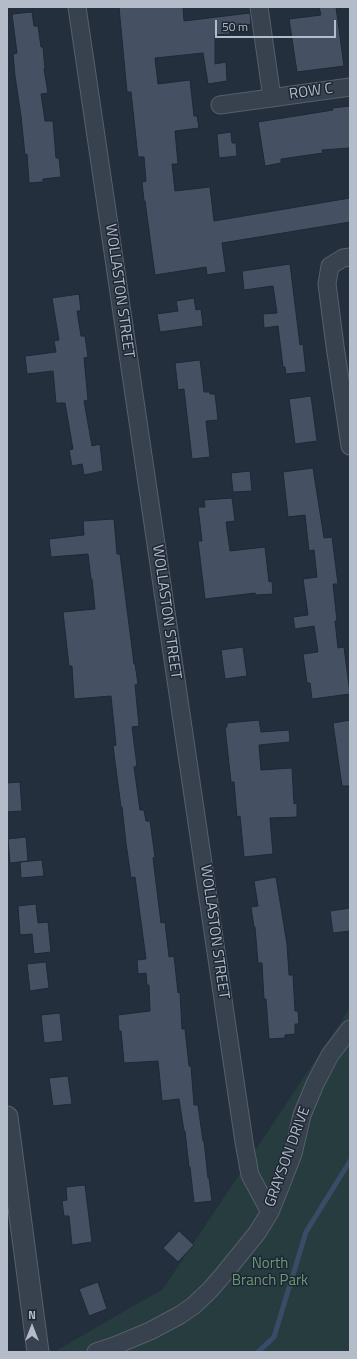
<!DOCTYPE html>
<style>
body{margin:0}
#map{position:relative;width:357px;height:1359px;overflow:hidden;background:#242f3e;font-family:"Titillium Web",sans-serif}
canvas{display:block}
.frame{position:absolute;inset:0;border:8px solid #b4bcc9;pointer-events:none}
.north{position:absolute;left:12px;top:1307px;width:40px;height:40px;-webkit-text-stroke:3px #1d2633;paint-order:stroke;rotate:0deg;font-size:11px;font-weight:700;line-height:16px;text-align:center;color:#b4bcc9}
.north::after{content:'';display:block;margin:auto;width:14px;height:18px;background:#b4bcc9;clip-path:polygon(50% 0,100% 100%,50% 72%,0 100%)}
.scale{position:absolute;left:215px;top:20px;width:121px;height:18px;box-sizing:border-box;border:2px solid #b4bcc9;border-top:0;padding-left:5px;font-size:12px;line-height:14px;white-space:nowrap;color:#b4bcc9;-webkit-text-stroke:3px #1d2633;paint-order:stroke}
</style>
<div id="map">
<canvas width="357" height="1359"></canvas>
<div class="frame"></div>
<div class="north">N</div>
<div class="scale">50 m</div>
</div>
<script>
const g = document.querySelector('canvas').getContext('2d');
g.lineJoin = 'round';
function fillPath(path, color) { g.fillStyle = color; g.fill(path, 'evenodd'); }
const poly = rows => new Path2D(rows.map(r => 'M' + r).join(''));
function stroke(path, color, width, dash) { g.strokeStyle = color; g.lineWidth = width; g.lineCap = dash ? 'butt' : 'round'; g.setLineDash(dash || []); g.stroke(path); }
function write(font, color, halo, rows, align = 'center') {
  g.font = font + ' "Titillium Web",sans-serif'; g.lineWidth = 3; g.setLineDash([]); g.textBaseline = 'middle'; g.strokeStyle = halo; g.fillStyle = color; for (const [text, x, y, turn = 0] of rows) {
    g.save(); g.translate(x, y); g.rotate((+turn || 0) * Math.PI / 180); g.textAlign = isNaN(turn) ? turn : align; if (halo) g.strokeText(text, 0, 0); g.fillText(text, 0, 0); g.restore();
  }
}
fillPath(poly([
 [350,1008,350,1352,54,1352,163,1289]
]), '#263c3f');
stroke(poly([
 [258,1352,274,1337,306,1232,350,1161]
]), '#394c67', 5);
const building = poly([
 [119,7,183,7,184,21,250,13,251,24,229,28,230,34,215,35,215,64,226,62,227,81,208,84,203,53,155,58,158,84,190,80,194,116,197,116,199,128,175,131,178,164,172,164,175,191,210,187,214,221,350,198,350,222,222,243,226,272,207,275,206,267,155,275,145,201,144,201,142,182,146,181,144,157,138,157,131,92,127,92,119,7],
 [319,7,336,7,344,66,297,72,289,19,321,15,319,7],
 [32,12,34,26,38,26,41,47,43,47,45,69,44,69,48,93,41,94,45,121,53,121,56,158,59,158,61,177,43,179,43,182,29,183,27,154,25,155,21,116,15,76,13,54,17,53,12,14,32,12],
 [350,106,350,148,322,150,323,153,281,159,281,163,265,166,258,122,333,110,332,108,350,106],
 [231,132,232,143,236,143,237,156,219,158,217,134,231,132],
 [290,264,300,345,303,344,306,372,286,374,285,367,283,367,278,326,264,328,263,314,277,313,273,286,244,290,242,271,290,264],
 [79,294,81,311,77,311,81,336,85,336,88,357,84,358,88,400,84,401,92,446,100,444,103,471,84,475,82,464,72,466,69,450,73,449,65,403,56,403,53,371,27,374,25,356,56,352,54,341,59,340,52,298,79,294],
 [194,298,196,310,201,309,203,326,160,332,157,314,178,311,176,301,194,298],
 [200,360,204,392,210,392,210,394,215,394,218,420,206,421,210,457,192,459,184,389,178,390,175,363,200,360],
 [311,396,317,441,295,444,289,399,311,396],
 [313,468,324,538,332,537,338,584,333,584,337,621,335,621,338,648,344,647,350,694,312,699,310,683,307,683,303,654,318,652,314,626,295,629,293,617,308,615,303,579,317,577,314,550,309,551,305,515,288,517,283,472,313,468],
 [250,471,252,491,233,492,231,473,250,471],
 [232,498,235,521,226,522,230,551,265,547,269,582,272,581,273,594,256,595,255,593,205,599,198,541,202,541,198,507,205,507,204,500,232,498],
 [114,519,117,554,120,554,134,664,135,664,138,684,135,685,139,726,132,727,137,766,134,767,140,810,144,810,146,821,150,821,155,857,153,858,161,923,165,922,169,957,174,956,178,993,180,992,182,1029,185,1029,189,1066,191,1066,194,1105,198,1105,203,1141,204,1141,208,1178,209,1178,212,1201,194,1203,190,1167,189,1167,185,1131,184,1131,179,1099,162,1101,158,1061,124,1063,121,1031,119,1031,118,1015,150,1011,149,985,147,985,146,973,138,974,137,960,146,959,135,877,131,878,126,843,122,807,121,807,113,746,116,745,111,696,74,699,72,666,69,666,63,612,95,609,92,579,91,579,88,554,51,557,49,539,84,535,83,521,114,519],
 [243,647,247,676,225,679,221,650,243,647],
 [259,720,261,732,289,730,290,742,259,745,261,770,292,768,294,804,297,803,297,817,270,818,273,854,244,857,240,816,237,817,234,782,231,782,225,727,227,727,227,723,259,720],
 [350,720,350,786,342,786,333,723,350,720],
 [20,782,22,811,7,812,7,783,20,782],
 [26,837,28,861,10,863,8,839,26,837],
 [42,860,44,876,21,878,20,862,42,860],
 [276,877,287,944,289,975,293,975,295,1011,298,1011,299,1024,295,1024,295,1034,285,1035,285,1038,269,1039,266,999,264,999,262,963,258,963,255,927,254,927,251,907,258,906,254,881,276,877],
 [36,904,38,923,48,922,51,952,34,954,32,934,20,935,18,906,36,904],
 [350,908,350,931,333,933,330,911,350,908],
 [46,962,49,988,30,991,27,964,46,962],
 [60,1013,63,1041,44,1043,41,1015,60,1013],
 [68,1076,72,1104,53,1106,49,1078,68,1076],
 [85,1185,92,1242,72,1245,69,1216,64,1216,62,1201,67,1200,66,1187,85,1185],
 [179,1231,194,1245,178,1262,163,1248,179,1231],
 [98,1282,107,1309,89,1316,79,1289,98,1282]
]);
fillPath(building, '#455162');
stroke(building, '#1f2835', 1);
const minor = poly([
 [77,7,244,1142,250,1175,270,1212],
 [259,7,272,98],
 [220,105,350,87],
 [350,257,343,258,330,266,327,284,335,346,350,446],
 [96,1352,114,1346,150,1331,180,1315,193,1306,209,1291,223,1275,257,1233,270,1212,282,1182,293,1154,302,1115,315,1084,330,1055,350,1029]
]);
const tertiary = poly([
 [7,1117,38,1352]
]);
stroke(minor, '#565f6c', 19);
stroke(tertiary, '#565f6c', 23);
stroke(minor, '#38414e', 17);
stroke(tertiary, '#38414e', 21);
write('15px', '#b4bcc9', '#1d2633', [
 ["ROW C",311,92,-8],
 ["WOLLASTON STREET",119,291,82],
 ["WOLLASTON STREET",166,612,82],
 ["WOLLASTON STREET",214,932,82],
 ["GRAYSON DRIVE",288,1157,-70]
]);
write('15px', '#6b9a76', '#1d2633', [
 ["North",270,1264],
 ["Branch Park",270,1281]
]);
</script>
